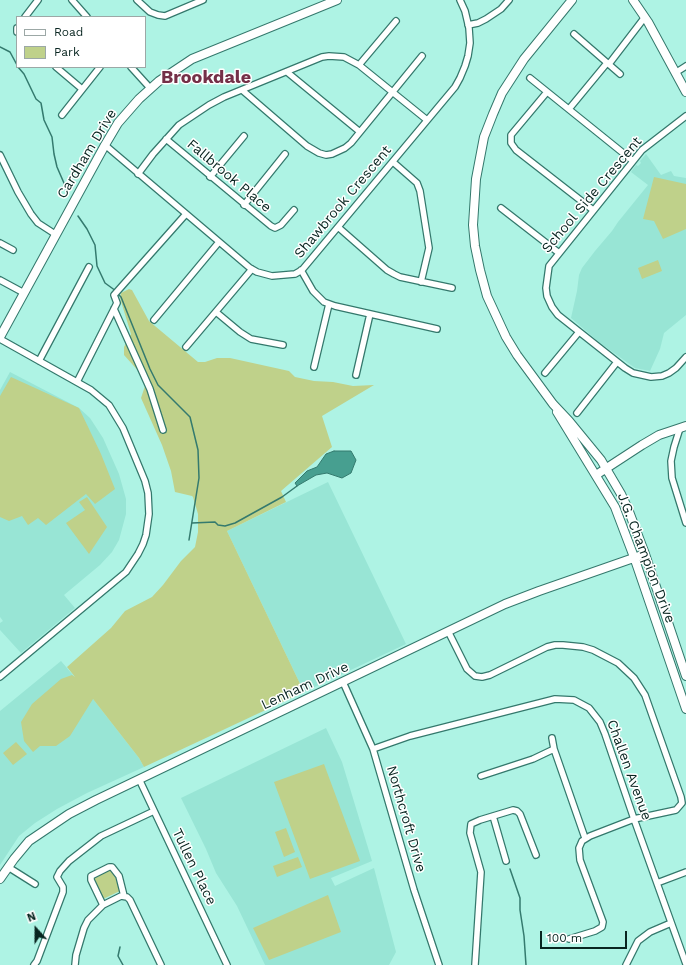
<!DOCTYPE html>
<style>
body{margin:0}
#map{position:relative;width:686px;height:965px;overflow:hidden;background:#aef3e4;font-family:"Work Sans",sans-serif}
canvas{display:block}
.legend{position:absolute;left:16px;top:16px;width:130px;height:52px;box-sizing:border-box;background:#fff;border:1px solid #9ca8a6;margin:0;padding:5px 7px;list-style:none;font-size:12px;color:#082520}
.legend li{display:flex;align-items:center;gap:8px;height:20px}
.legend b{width:20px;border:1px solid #9ca8a6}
.north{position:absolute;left:16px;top:909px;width:40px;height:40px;-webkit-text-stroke:3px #fff;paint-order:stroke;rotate:339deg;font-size:11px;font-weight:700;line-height:16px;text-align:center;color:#082520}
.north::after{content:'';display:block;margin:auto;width:14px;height:18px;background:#082520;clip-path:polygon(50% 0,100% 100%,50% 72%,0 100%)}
.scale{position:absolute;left:540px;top:931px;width:87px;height:18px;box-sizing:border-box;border:2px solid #082520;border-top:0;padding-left:5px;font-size:12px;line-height:14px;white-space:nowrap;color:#082520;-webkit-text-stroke:3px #fff;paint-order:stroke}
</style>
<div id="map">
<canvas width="686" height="965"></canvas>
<ul class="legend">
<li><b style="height:5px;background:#fff"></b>Road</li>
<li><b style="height:11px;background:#bfd18a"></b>Park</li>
</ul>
<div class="north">N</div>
<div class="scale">100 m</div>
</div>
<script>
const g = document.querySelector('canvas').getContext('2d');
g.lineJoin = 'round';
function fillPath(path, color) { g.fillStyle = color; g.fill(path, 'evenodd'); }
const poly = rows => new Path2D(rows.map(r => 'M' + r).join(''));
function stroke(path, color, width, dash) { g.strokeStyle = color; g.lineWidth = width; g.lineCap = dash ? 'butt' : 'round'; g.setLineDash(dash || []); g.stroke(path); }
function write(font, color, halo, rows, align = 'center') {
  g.font = font + ' "Work Sans",sans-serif'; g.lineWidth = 3; g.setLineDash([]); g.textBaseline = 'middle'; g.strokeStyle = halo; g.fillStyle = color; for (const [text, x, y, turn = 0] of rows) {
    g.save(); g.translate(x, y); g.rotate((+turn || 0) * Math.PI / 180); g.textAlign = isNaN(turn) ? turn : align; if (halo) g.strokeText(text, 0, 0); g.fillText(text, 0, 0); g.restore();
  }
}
fillPath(poly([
 [646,154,661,175,671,171,674,176,686,178,686,315,664,333,660,349,650,371,635,368,600,343,571,318,577,291,579,275,582,268,595,251,612,231,618,222,648,185,631,172,636,165,638,166,641,163,640,161],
 [10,372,79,408,90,418,103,438,119,474,126,499,126,514,119,540,112,552,100,565,64,595,75,608,21,653,0,630,0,623,3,621,0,617,0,390],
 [328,482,406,644,304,692,227,531],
 [61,661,90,695,139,758,144,767,87,793,57,809,35,823,19,836,0,865,0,711],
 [326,728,342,762,372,861,331,878,335,886,374,868,396,952,389,965,265,965,237,906,216,873,206,849,181,798]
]), '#98e5d5');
fillPath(poly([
 [654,177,686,184,686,229,663,239,654,221,643,219],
 [658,260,662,271,642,279,638,268],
 [129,289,132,290,149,321,198,362,205,362,217,358,230,358,289,371,295,377,314,381,333,382,353,386,374,385,322,416,332,447,281,491,286,502,227,531,304,692,144,767,139,758,93,699,70,736,56,746,40,746,33,752,24,741,21,722,32,704,61,679,72,675,75,677,67,667,111,628,125,611,152,597,163,585,181,561,195,547,198,532,198,514,193,497,192,496,175,492,171,471,162,445,141,398,145,386,141,374,124,355,124,347,131,334,120,298,121,293],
 [11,377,79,408,101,454,115,489,95,504,86,494,46,525,38,518,28,525,22,516,9,521,0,517,0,396],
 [87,497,107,527,89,554,66,523,85,510,79,502],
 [16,742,27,754,13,765,3,753],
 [324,764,360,861,310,879,274,782],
 [286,828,295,852,284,857,275,832],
 [298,857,302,867,277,877,273,866],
 [111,869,122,890,103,899,92,878],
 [328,895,341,932,269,960,253,928]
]), '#bfd18a');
const water = poly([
 [334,451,351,451,356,460,351,473,342,478,327,473,316,475,297,486,295,483,307,471,317,467,326,454,334,451]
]);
fillPath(water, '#479f90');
stroke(water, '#347a6e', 1);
stroke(poly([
 [0,47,10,52,17,65],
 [18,67,24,74,36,99,41,103,44,120,52,137,54,154,57,167,67,190],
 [78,216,87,229,95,245,97,266,105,283,116,291],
 [118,294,121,297,150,369,158,385,190,417,198,450,199,478,189,540],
 [192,523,215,522,218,525,225,526,235,523,282,497,297,486],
 [510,869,520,898,520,910,524,936,526,965],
 [120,947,118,956,123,965]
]), '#347a6e', 1.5);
const street = poly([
 [72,0,87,17],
 [137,0,150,12,158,15,165,16,203,0],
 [25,17,38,0],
 [468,25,478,23,486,19,501,9,509,0],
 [17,28,17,32],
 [574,34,620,74],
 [609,64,645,17],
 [359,65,396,21],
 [56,67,82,89],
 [131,67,150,88],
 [287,72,360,132],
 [675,73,686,66],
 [530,78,633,161],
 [242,90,307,146,319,153,326,155,332,154,345,148,351,143,422,56],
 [547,92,511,135,511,143,516,150,593,210],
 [569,109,607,63],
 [62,115,100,67],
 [686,116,642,150,549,266,546,288,547,296,552,307,558,315,625,368,633,373,651,377,662,376,669,373,676,368,686,357],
 [166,139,271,226,275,228,281,225,294,210],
 [105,145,250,268,257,272,272,276,295,274,302,270,455,87,460,78,465,66,468,56,470,43,469,28,465,11,460,0],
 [0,155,18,192,31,214,38,223,55,234],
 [393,162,417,183,420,191,429,248,421,282],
 [138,174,153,154,179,125,209,105,224,97,322,57,329,56,344,57,359,65,427,120],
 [210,177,244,136],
 [244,205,285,154],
 [501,208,559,253],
 [338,227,387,270,394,274,400,277,452,288],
 [0,243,13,250],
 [301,270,313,291,324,302,335,306,437,329],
 [0,280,24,293],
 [114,309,150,389,163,430],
 [216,312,240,332,251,339,283,345],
 [154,320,219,242],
 [0,339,91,390,109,405,123,428,145,481,148,493,149,514,146,535,143,544,138,554,126,572,0,677],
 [186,347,252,269],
 [39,361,89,267],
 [314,367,329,304],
 [545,373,579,332],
 [356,375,370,314],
 [77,382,117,303,114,295,186,214],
 [577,413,617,362],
 [680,428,674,447,671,461,672,478,686,523],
 [448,631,467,669,475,676,482,677,490,675,547,647,555,645,563,645,583,647,593,650,618,663,634,678,645,695,681,797,682,803,676,810,634,819,590,836,582,841,579,848,580,860,603,922,602,927,595,931,569,939],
 [343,682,373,749,414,890,439,965],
 [552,738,554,749,585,838],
 [373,749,410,736,555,699,574,700,589,708,600,722,605,734,634,819,686,964],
 [481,776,533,759,554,749],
 [139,779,227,965],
 [493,816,506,861],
 [8,867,35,884],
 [657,883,686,872],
 [103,905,91,880,91,876,109,867,112,867,119,876,124,896],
 [34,965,37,961,63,892,63,887,57,877,60,871,69,861,101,836,154,811],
 [75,965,76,955,84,928,88,920,103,905,121,896,127,897,130,900,161,965],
 [475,965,481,872,470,833,471,824,480,820,513,810,517,811,520,814,536,855],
 [626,965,638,941,650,932,671,923]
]);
const secondary = poly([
 [572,0,524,59,502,93,493,114,484,137,476,179,473,225,475,246,480,270,487,296,506,337,517,355,553,404,569,421,601,460,621,494,628,509,645,554,686,676],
 [633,0,648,22,686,92],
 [0,337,105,145,118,123,139,99,159,81,192,59,337,0],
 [557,412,615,507,634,557,686,709],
 [596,475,642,445,659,435,686,426],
 [0,879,14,859,29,841,69,814,96,800,505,604,539,591,645,554]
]);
stroke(street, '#34786c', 8);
stroke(secondary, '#34786c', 10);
stroke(street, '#fff', 5.5);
stroke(secondary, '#fff', 8);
write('14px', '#082520', '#fff', [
 ["Cardham Drive",87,154,-59],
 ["Fallbrook Place",229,176,40],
 ["School Side Crescent",592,195,-50],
 ["Shawbrook Crescent",343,202,-50],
 ["J.G. Champion Drive",646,558,69],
 ["Lenham Drive",305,686,-25],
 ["Challen Avenue",629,770,70],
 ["Northcroft Drive",406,819,74],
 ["Tullen Place",194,867,64]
]);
write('bold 18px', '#743048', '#fff', [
 ["Brookdale",206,78]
]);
</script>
